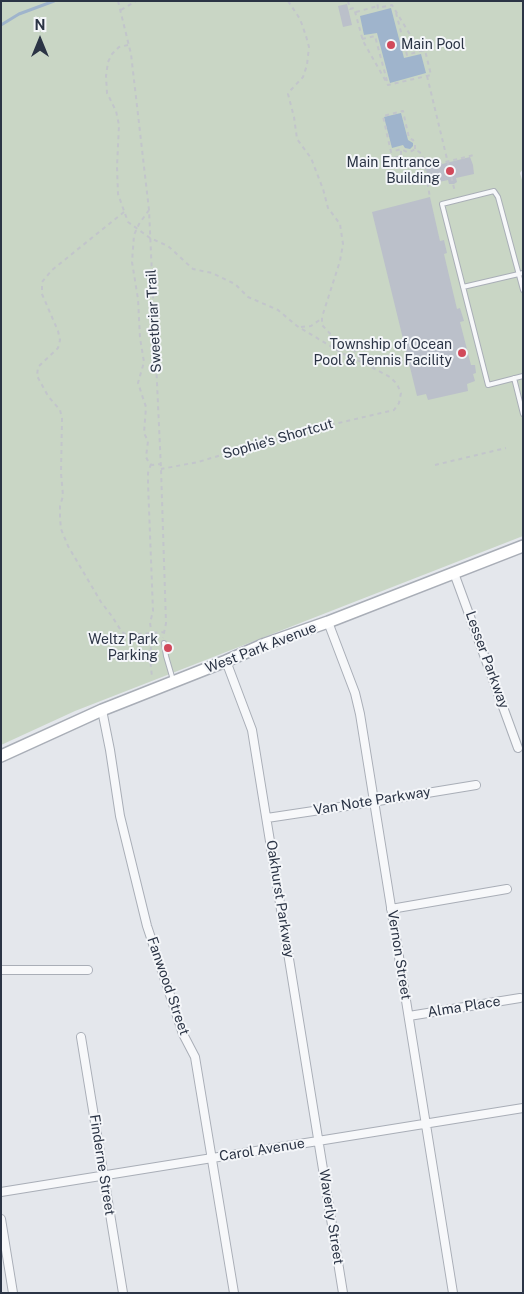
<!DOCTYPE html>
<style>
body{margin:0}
#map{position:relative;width:524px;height:1294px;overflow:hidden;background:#e4e7ec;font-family:"Public Sans",sans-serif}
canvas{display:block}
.frame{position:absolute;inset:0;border:2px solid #2b3445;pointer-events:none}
.north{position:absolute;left:15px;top:15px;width:50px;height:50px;-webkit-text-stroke:4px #f4f6f9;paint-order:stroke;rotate:0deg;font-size:14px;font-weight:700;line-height:20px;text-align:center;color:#2b3445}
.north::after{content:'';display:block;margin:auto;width:18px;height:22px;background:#2b3445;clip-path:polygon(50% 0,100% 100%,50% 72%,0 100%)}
</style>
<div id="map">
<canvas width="524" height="1294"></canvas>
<div class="frame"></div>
<div class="north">N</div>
</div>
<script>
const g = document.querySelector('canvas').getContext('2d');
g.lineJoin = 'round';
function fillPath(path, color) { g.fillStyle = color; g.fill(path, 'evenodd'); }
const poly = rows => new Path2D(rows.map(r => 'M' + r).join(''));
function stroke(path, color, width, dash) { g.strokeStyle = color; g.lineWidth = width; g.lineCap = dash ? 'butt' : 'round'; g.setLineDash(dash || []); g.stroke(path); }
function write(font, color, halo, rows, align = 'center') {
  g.font = font + ' "Public Sans",sans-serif'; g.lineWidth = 4; g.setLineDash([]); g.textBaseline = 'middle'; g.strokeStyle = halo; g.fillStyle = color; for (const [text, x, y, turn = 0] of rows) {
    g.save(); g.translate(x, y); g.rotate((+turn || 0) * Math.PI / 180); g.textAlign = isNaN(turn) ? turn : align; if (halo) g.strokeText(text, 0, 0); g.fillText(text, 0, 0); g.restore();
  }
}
fillPath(poly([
 [1,1,523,1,523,169,520,173,523,183,523,536,75,711,1,745]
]), '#c9d6c5');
fillPath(poly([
 [391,8,404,58,421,54,426,73,390,83,377,33,364,35,360,16],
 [401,113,408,140,413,143,413,146,410,149,405,148,403,145,392,148,384,117]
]), '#9fb4cc');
stroke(poly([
 [1,25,19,14,54,1]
]), '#9fb4cc', 3);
fillPath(poly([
 [347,4,352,25,343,27,338,6],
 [470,157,473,165,474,174,456,178,457,182,454,184,449,184,448,180,430,184,427,176,426,168],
 [430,197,440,241,444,240,447,253,444,254,457,309,460,308,464,321,460,322,471,365,475,365,476,373,473,374,475,381,467,384,468,391,428,400,426,394,417,396,372,212]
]), '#bbc0ca');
const lane = poly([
 [463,287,523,273],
 [523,290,498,197,494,191,442,204,488,385,523,376],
 [514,378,523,414],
 [164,643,166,656,173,680]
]);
const street = poly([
 [454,573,518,748],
 [328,622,355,693,360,714,453,1293],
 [226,661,252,730,343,1293],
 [102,710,110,750,120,816,147,926,183,1034,195,1057,234,1293],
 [267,818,360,804,476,785],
 [391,909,507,889],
 [1,970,88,970],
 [409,1016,520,998],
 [81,1037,123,1293],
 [1,1192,523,1108],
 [1,1219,13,1293]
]);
const secondary = poly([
 [1,756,102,710,226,661,265,644,328,622,523,546]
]);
stroke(lane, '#a9aeb7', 6);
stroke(street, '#a9aeb7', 10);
stroke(secondary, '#a9aeb7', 14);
stroke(poly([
 [118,1,131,54,149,210,161,469,166,623,163,638],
 [288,1,300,19,306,36,309,47,307,65,303,77,289,92,288,94,294,117,297,139,311,158,323,189,328,208,340,224,343,244,340,261,322,317,322,325,335,339,349,343,361,360],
 [348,1,350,9,354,8,363,41,388,85,431,75,425,50,420,51,392,5,378,8,377,1],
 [121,10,136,1],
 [356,12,378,6],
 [396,13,407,55,420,51],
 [362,39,375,36,387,81],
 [128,45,119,47,112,54,108,62,106,76,107,93,116,111,119,125,117,167,118,194,128,222,150,238,168,246,193,269,212,273,235,284,248,297,278,310,297,326,347,356,362,362,390,377,397,384,401,393,399,403,394,410,296,433,198,462,161,469],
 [427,76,455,192],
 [415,149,415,144,413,140,409,138,403,111,383,116,391,152,401,149,407,152,412,151,415,149,422,154,425,167,474,155],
 [384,165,383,161,401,156,401,149],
 [425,167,430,198],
 [149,210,139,224,134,235,132,262,138,299,140,338,144,362,138,383,146,407,144,433,148,441,146,457,149,463,152,465,160,464],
 [124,212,52,270,42,282,42,294,58,331,60,340,58,348,38,367,37,376,48,396,60,410,62,418,61,473,63,496,60,506,60,518,61,529,68,546,101,602,111,615,122,632,127,635,164,632],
 [301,327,311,326,321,319],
 [330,336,337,349],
 [151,464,148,473,148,483,153,611,150,623,152,634,150,658,152,677],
 [435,465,506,448]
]), '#c2c5cb', 2, [4, 4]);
stroke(lane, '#f7f8fa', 4);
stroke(street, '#f7f8fa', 8);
stroke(secondary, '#fff', 11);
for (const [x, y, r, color] of [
 [391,45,5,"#d1495b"],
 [450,171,5,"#d1495b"],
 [462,353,5,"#d1495b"],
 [168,648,5,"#d1495b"]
]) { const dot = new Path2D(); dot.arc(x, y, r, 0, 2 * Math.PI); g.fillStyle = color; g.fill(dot); stroke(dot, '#f4f6f9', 2); }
write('14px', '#2b3445', '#f4f6f9', [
 ["Main Pool",401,45,"left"],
 ["Main Entrance",440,163],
 ["Building",440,179],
 ["Township of Ocean",452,345],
 ["Pool & Tennis Facility",452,361],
 ["Weltz Park",158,640],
 ["Parking",158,656]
], 'right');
write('14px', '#2b3445', '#f4f6f9', [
 ["Sweetbriar Trail",154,321,-93],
 ["Sophie's Shortcut",278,439,-16],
 ["West Park Avenue",261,648,-21],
 ["Lesser Parkway",487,660,70],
 ["Van Note Parkway",372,801,-9],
 ["Oakhurst Parkway",280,899,81],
 ["Vernon Street",399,955,81],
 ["Fanwood Street",168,986,71],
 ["Alma Place",464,1007,-9],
 ["Carol Avenue",262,1150,-9],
 ["Finderne Street",102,1165,81],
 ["Waverly Street",331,1217,81]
]);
</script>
